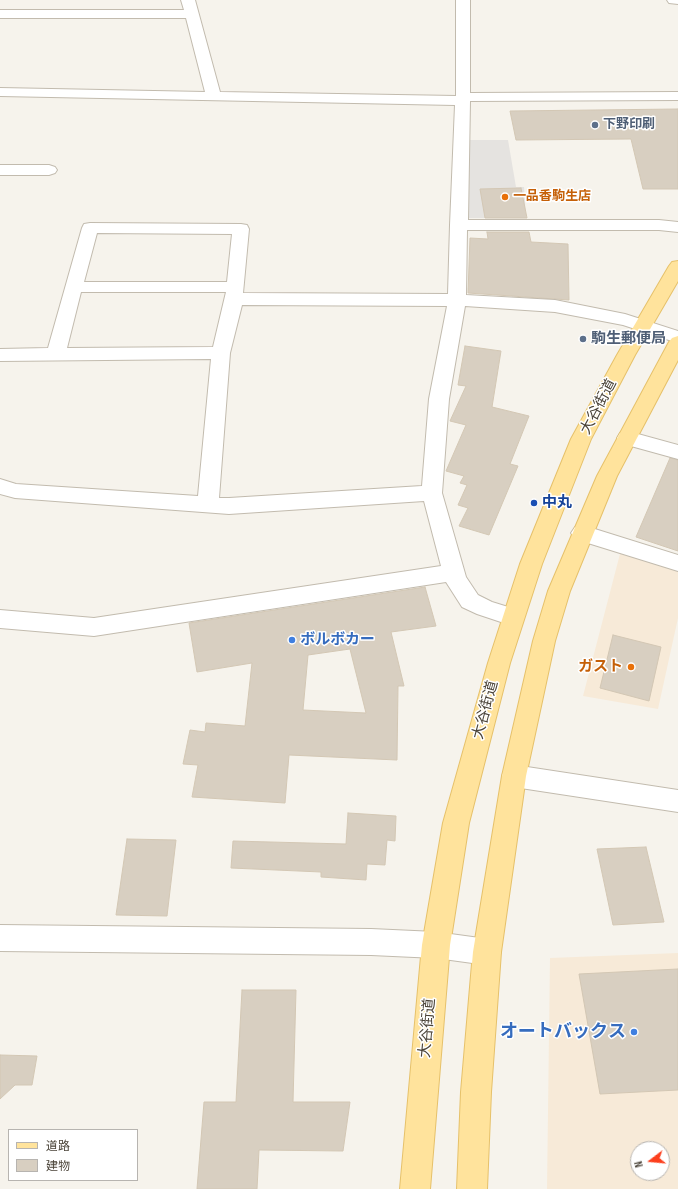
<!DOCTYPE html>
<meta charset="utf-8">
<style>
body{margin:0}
#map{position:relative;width:678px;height:1189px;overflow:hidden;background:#f6f3ec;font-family:"Sofia Sans Condensed","Noto Sans JP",sans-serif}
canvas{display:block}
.legend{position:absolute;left:8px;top:1129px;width:130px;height:52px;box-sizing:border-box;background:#fff;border:1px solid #b7b4b0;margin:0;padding:5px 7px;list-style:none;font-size:12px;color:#4b4439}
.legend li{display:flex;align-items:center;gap:8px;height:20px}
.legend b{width:20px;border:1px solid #b7b4b0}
.north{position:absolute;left:630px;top:1141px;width:40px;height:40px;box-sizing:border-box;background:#fff;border:1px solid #b7b4b0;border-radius:50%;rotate:254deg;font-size:11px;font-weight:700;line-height:16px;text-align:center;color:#4b4439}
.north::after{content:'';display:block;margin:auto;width:14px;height:18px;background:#fc3f1d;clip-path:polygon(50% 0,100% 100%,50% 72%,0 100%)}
</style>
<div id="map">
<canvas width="678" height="1189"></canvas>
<ul class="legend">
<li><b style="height:5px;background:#ffe39c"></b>道路</li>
<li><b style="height:11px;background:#d8cfc1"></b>建物</li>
</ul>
<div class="north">N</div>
</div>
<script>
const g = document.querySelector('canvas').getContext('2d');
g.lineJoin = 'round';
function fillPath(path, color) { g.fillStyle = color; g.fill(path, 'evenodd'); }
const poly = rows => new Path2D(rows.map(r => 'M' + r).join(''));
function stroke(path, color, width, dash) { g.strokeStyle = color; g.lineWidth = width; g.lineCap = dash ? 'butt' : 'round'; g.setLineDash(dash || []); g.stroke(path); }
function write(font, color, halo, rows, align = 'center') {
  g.font = font + ' "Sofia Sans Condensed","Noto Sans JP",sans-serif'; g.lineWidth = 3; g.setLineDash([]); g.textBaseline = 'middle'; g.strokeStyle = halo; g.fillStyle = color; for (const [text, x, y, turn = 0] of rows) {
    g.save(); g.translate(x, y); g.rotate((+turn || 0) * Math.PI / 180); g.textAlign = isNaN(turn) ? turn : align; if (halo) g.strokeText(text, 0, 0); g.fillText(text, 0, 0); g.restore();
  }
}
fillPath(poly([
 [621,550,678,568,678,618,658,709,583,696],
 [678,953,678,1189,547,1189,550,958],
 [638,1149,662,1149,662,1173,638,1173]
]), '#f7ead8');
fillPath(poly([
 [467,140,508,140,516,187,524,187,526,218,467,218]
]), '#e5e3e0');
const building = poly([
 [678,109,678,189,643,189,631,139,516,140,510,111,678,109],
 [521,188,527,218,485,218,480,189,521,188],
 [487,232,529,232,531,242,568,244,569,300,468,293,470,238,488,239,487,232],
 [465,346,501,351,492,407,529,416,510,464,518,466,489,535,459,526,468,508,458,505,467,485,460,483,464,476,446,471,466,425,450,421,466,386,458,385,465,346],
 [670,458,678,460,678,551,636,537,670,458],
 [425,587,436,626,391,632,404,686,398,686,397,760,289,755,285,803,192,797,198,765,183,764,190,730,205,732,206,723,245,726,252,663,197,672,189,623,425,587],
 [350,649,366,713,303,710,308,655,350,649],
 [613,635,661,647,649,701,600,688,613,635],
 [348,813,396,816,395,841,387,840,385,865,367,864,366,880,321,877,321,872,231,868,233,841,346,844,348,813],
 [127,839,176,840,167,916,116,915,127,839],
 [646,847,664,922,613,925,597,849,646,847],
 [678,969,678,1090,600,1094,579,974,678,969],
 [242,990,296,990,293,1102,350,1102,343,1151,259,1150,257,1189,197,1189,204,1102,236,1102,242,990],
 [0,1055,37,1056,32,1085,15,1085,0,1099,0,1055]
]);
fillPath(building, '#d8cfc1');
stroke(building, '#d3c7b4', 1);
const minor = poly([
 [181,0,195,0,220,92,456,96,456,0,470,0,470,93,678,92,678,100,470,101,468,220,659,220,678,222,678,232,659,230,467,230,466,295,555,300,625,314,678,331,678,343,623,325,555,312,465,306,449,399,442,493,466,577,478,595,492,602,521,611,524,617,521,623,513,626,477,614,462,607,446,582,94,636,0,628,0,610,94,618,441,566,424,501,229,514,15,498,0,494,0,479,16,484,198,496,211,359,0,361,0,349,48,348,82,228,84,224,90,223,241,224,247,225,249,229,243,293,448,294,450,225,455,105,0,96,0,88,205,92,186,18,0,18,0,10,184,10,181,0],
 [97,233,232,234,227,282,84,282,97,233],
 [81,292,226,292,213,347,67,348,81,292],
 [242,305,447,306,429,399,422,486,229,498,219,498,230,353,242,305],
 [667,0,678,0,678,4,669,3,667,0],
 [0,165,49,165,55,167,57,170,55,173,49,175,0,175,0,165],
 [627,431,678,445,678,459,620,443,617,438,620,433,627,431],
 [582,525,678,555,678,571,575,539,571,533,575,527,582,525],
 [514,765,678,790,678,812,514,787,505,784,502,776,505,768,514,765],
 [0,925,371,929,436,932,487,939,497,943,501,952,497,961,487,965,436,958,371,955,0,951,0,925]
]);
const major = poly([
 [678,261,678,281,635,355,591,439,542,564,510,663,469,823,450,945,430,1189,400,1189,422,945,443,823,488,663,520,564,571,439,617,355,669,266,672,262,678,261],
 [678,336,678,360,617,476,570,591,555,641,526,776,501,952,491,1092,487,1189,457,1189,461,1092,473,952,502,776,533,641,548,591,597,476,669,342,672,338,678,336]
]);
stroke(minor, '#c2bbae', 2);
stroke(major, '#e6c16a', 2);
fillPath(minor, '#fff');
fillPath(major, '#ffe39c');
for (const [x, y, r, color] of [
 [595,125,4,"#5c6f8a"],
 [505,197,4,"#e8710a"],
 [583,339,4,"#5c6f8a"],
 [534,503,4,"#1a4fb4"],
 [292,640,4,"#3f7fe0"],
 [631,667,4,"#e8710a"],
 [634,1032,4,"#3f7fe0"]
]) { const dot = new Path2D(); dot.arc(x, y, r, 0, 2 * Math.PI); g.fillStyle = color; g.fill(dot); stroke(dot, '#fff', 1.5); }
write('bold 13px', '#4e5e75', '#fff', [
 ["下野印刷",603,125]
], 'left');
write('bold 13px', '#c56008', '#fff', [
 ["一品香駒生店",513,197]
], 'left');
write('bold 15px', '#4e5e75', '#fff', [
 ["駒生郵便局",591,339]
], 'left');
write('15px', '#4b4439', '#fff', [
 ["大谷街道",599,407,-62],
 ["大谷街道",486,710,-75],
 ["大谷街道",428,1028,-85]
]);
write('bold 15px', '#164399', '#fff', [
 ["中丸",542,503]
], 'left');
write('bold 15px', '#366cbe', '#fff', [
 ["ボルボカー",300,640]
], 'left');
write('bold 15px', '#c56008', '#fff', [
 ["ガスト",623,667]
], 'right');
write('bold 18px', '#366cbe', '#fff', [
 ["オートバックス",626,1032]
], 'right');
</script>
